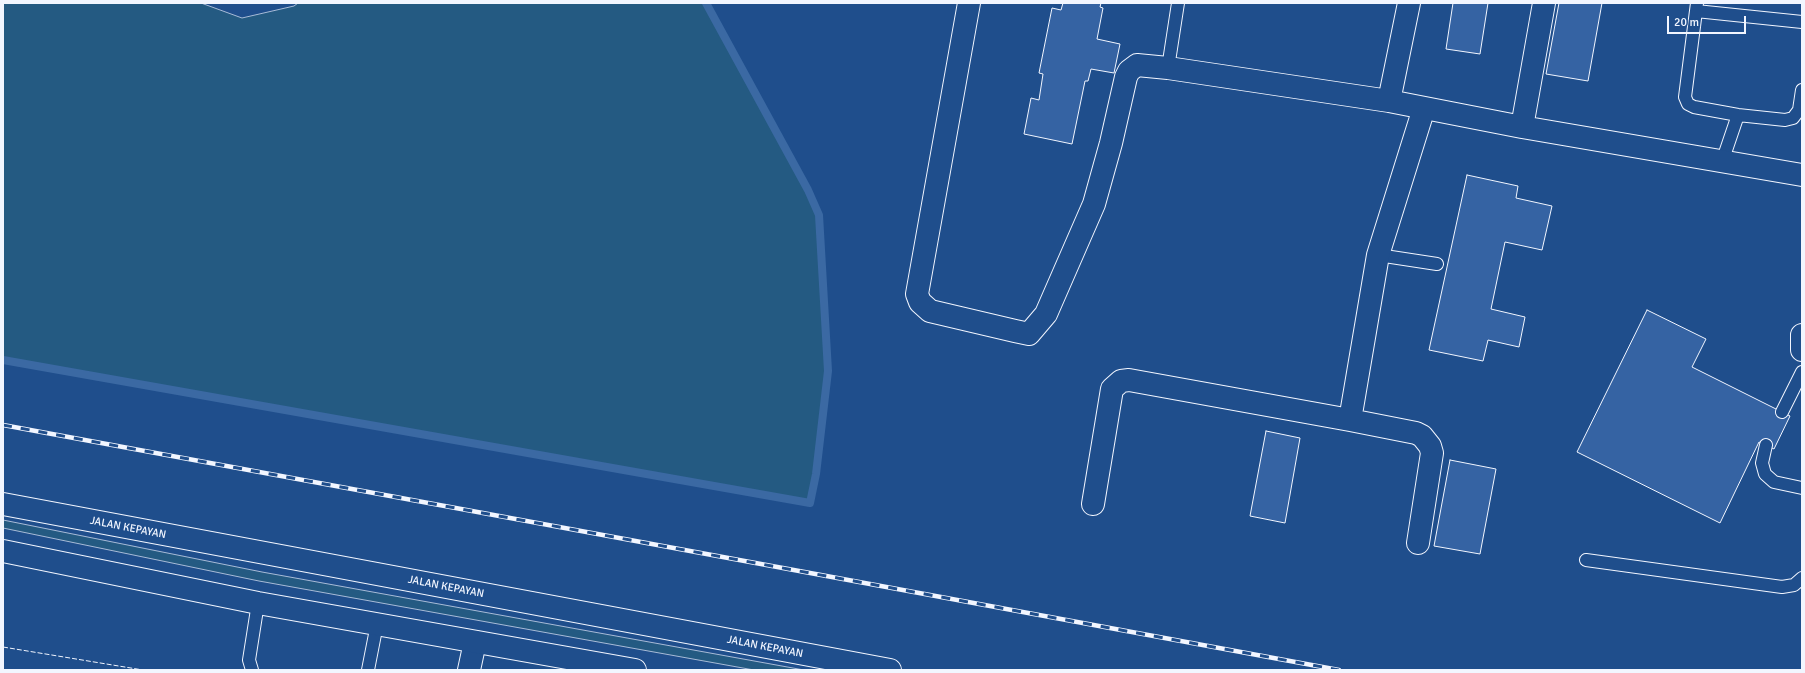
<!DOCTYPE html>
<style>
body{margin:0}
#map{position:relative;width:1805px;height:673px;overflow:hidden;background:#1f4e8c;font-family:Signika,sans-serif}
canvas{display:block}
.frame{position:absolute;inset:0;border:4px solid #f2f6ff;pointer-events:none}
.scale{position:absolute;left:1667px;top:16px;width:79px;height:18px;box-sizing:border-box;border:2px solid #f2f6ff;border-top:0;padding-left:5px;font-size:12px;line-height:14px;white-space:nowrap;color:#f2f6ff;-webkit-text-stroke:3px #1f4e8c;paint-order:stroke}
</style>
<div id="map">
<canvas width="1805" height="673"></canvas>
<div class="frame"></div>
<div class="scale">20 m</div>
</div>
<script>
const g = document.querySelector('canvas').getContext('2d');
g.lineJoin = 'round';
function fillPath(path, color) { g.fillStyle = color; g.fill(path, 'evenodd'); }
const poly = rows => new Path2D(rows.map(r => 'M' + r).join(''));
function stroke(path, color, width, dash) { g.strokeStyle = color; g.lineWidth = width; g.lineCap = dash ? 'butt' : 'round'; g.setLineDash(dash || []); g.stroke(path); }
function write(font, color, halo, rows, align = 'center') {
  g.font = font + ' Signika,sans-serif'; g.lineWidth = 3; g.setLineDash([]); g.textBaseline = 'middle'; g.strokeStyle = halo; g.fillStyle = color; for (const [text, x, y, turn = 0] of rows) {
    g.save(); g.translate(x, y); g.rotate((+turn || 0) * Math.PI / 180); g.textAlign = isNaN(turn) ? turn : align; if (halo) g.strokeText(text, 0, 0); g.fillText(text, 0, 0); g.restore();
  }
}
const green = poly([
 [3,3,201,3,242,18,294,6,298,3,706,3,808,190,819,215,828,371,816,474,810,503,3,360,3,3],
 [3,520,262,572,804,670,754,670,259,581,3,528,3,520]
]);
fillPath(green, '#245a82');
stroke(green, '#a8bbd7', 1);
stroke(poly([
 [3,360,810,503,816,474,828,371,819,215,808,190,706,3]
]), '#3b69a3', 8);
const building = poly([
 [1063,3,1101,3,1100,7,1103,8,1097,39,1120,44,1114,73,1091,69,1088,81,1085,81,1072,144,1024,134,1031,98,1039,100,1043,74,1039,73,1052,8,1061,10,1063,3],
 [1453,3,1488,3,1480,54,1446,49,1453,3],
 [1559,3,1602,3,1588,81,1546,74,1559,3],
 [1467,175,1518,186,1516,198,1552,206,1542,250,1505,242,1491,309,1525,317,1519,347,1488,340,1483,361,1429,350,1467,175],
 [1647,310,1706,339,1692,367,1790,416,1774,449,1759,442,1720,523,1577,452,1647,310],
 [1266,431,1300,438,1285,523,1250,516,1266,431],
 [1450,460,1496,469,1480,554,1434,546,1450,460]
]);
fillPath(building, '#3563a3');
stroke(building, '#f2f6ff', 1);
const service = poly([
 [1697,3,1685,97,1688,104,1694,107,1738,115,1785,120,1793,118,1799,110,1802,90],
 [1696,11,1802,22],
 [1168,68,1178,3],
 [1722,162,1738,115],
 [1378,255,1437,264],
 [1782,412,1802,372],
 [1766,445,1762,463,1765,474,1774,482,1802,488],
 [1586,560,1782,587,1794,585,1802,578],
 [252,670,249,660,258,603],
 [368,670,377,624]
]);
const minor = poly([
 [969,3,917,294,920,302,930,311,1015,331,1029,334,1046,314,1094,204,1111,143,1126,77,1129,71,1137,65,1168,68,1389,101,1522,127,1802,175],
 [1389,101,1409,3],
 [1522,127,1544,3],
 [1802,335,1802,350],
 [1350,420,1378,255,1424,108],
 [1093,504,1112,389,1121,381,1129,380,1350,420,1416,433,1422,436,1430,446,1432,453,1418,543],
 [469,670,475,642]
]);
const trunk = poly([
 [3,504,890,670],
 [3,551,258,603,635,670]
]);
stroke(service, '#f2f6ff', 14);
stroke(minor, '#f2f6ff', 24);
stroke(trunk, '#f2f6ff', 24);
stroke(service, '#1f4e8c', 12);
stroke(minor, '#1f4e8c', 22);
stroke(trunk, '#1f4e8c', 22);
const rail = poly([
 [3,425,1339,670]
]);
stroke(rail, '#f2f6ff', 4.5);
stroke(rail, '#1f4e8c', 3, [9]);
stroke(poly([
 [3,647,143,670]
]), '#f2f6ff', 1, [5, 2]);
write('11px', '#f2f6ff', '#1f4e8c', [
 ["JALAN KEPAYAN",128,528,11],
 ["JALAN KEPAYAN",446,587,11],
 ["JALAN KEPAYAN",765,647,11]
]);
</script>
